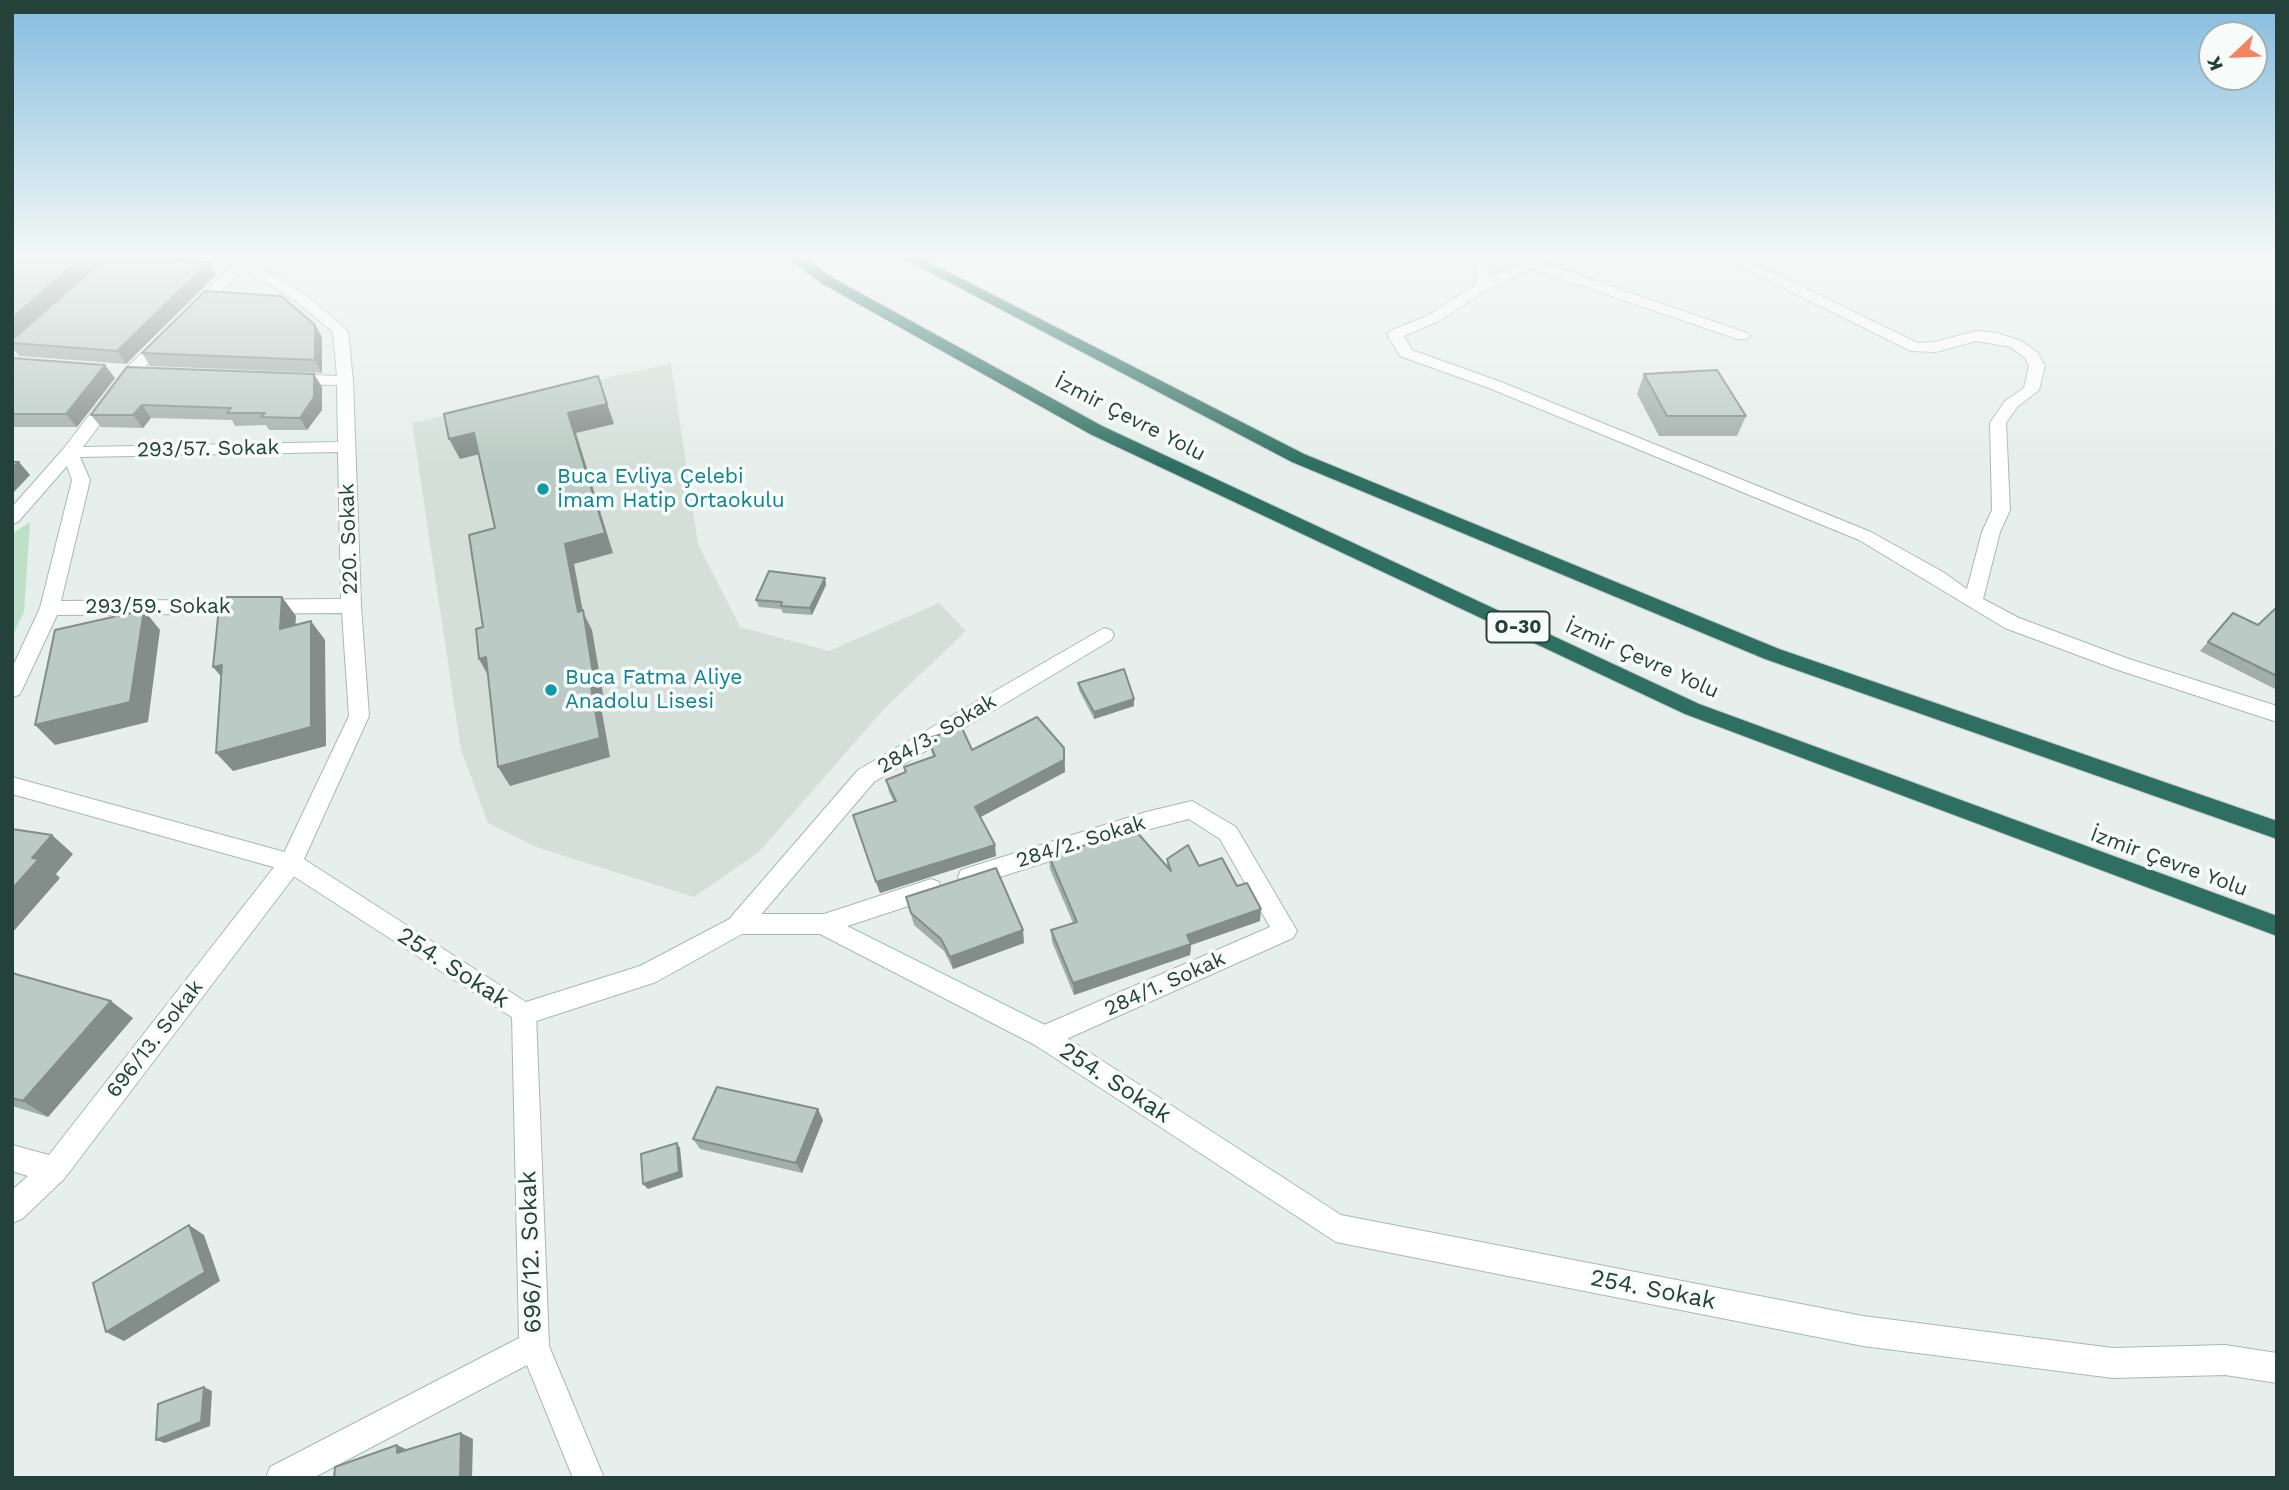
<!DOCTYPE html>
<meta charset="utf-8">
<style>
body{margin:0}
#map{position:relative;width:2289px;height:1490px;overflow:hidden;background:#e6efeb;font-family:"Work Sans",sans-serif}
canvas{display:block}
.frame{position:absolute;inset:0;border:14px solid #24423a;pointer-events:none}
.north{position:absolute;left:2198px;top:21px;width:70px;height:70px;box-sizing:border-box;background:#f7fbf9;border:2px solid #a3b1ad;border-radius:50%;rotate:247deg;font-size:19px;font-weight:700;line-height:28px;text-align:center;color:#24423a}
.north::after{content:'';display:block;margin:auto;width:24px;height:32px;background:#f4845f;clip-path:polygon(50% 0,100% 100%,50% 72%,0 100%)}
</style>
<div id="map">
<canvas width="2289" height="1490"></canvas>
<div class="frame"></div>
<div class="north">K</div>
</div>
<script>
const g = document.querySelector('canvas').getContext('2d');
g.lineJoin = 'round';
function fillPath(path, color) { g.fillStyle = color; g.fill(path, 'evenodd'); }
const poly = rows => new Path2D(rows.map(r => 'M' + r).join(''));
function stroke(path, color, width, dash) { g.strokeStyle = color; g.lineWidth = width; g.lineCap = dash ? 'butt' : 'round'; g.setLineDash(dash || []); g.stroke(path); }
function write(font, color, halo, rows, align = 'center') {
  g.font = font + ' "Work Sans",sans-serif'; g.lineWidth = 7; g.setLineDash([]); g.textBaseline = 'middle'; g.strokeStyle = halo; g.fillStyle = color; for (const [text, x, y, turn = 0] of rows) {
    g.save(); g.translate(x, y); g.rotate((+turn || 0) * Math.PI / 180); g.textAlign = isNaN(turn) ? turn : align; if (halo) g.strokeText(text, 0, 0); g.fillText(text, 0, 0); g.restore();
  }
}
fillPath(poly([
 [671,363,698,544,740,627,829,651,939,603,966,631,884,709,759,852,694,897,536,847,488,823,461,750,412,423]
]), '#d4dfda');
fillPath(poly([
 [30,522,24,612,12,637,12,534]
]), '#bfe0c8');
const street = poly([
 [225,256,242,256,307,296,348,331,353,381,361,606,369,716,299,870,64,1179,22,1219,12,1223,12,1190,28,1176,12,1171,12,1145,49,1155,282,857,349,716,342,613,57,615,22,690,19,695,12,697,12,668,40,608,72,480,67,466,18,522,12,524,12,507,64,448,125,369,160,336,165,334,173,339,137,375,83,447,338,442,337,385,291,384,283,379,291,374,337,376,333,332,297,302,244,269,198,314,188,314,186,311,234,263,225,256],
 [338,452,341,599,61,601,90,480,80,457,338,452],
 [1478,256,1492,256,1490,277,1535,256,1556,256,1543,263,1747,333,1750,336,1747,339,1737,339,1530,268,1487,290,1439,321,1404,336,1412,350,1501,382,1871,532,1943,572,1967,589,1982,532,1992,510,1990,423,2005,401,2024,388,2029,366,2025,358,2011,347,1976,341,1936,352,1911,351,1719,256,1738,256,1918,343,1935,342,1976,331,1997,333,2021,341,2037,352,2045,366,2039,390,2017,407,2006,423,2010,510,2000,532,1983,599,2019,618,2129,659,2277,706,2277,722,2115,669,2005,628,1859,540,1489,388,1400,356,1387,334,1390,331,1429,315,1475,285,1478,256],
 [1104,628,1111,630,1114,635,1111,640,874,782,747,931,739,934,731,931,727,924,731,917,858,770,1104,628],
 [1192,801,1236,827,1293,924,1297,931,1293,938,1053,1045,1044,1048,1035,1045,1031,1037,1035,1029,1270,927,1220,839,1189,819,1146,830,969,887,961,884,958,877,961,870,1146,812,1192,801],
 [931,879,939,882,942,889,939,896,823,934,815,931,811,924,815,917,931,879],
 [524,1003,533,1006,536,1014,549,1346,604,1478,573,1478,527,1365,313,1478,266,1478,270,1467,519,1338,512,1014,515,1006,524,1003]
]);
const secondary = poly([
 [12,777,299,856,526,1002,640,966,739,914,823,914,1053,1029,1341,1215,1863,1316,2113,1348,2225,1345,2277,1353,2277,1383,2225,1375,2113,1378,1863,1346,1336,1242,1035,1045,820,934,742,934,656,982,524,1025,284,870,12,794,12,777]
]);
const highway = poly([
 [785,256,802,256,831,277,1102,426,1699,704,2277,916,2277,936,1685,714,1090,434,821,283,785,256],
 [899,256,917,256,1304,454,1779,649,2277,821,2277,839,1765,659,1292,462,899,256]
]);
stroke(street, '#a8b8b2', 2);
stroke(secondary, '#a4bbb3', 2);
stroke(highway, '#c2cac8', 2);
fillPath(street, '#fff');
fillPath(secondary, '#fff');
fillPath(highway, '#2f6f62');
fillPath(poly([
 [108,256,189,256,184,261,209,262,216,275,126,364,19,356,12,347,12,340],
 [315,325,322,337,322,373,150,366,142,353],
 [12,358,115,378,77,427,12,427],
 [127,367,322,387,322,410,307,430,269,430,266,425,235,426,232,420,151,418,143,428,101,427,91,415],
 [1644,374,1746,416,1737,436,1659,436,1637,394],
 [825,578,826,585,812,615,783,613,781,609,759,607,756,600],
 [2277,607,2277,687,2275,689,2200,651,2233,613,2258,625],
 [1078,683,1134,699,1134,706,1094,719,1079,690],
 [928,739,972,750,1064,748,1065,772,980,817,996,856,880,893,853,815,894,802,889,792,886,780,905,772,904,767,933,757],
 [1049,856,1167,866,1167,859,1199,866,1237,886,1260,921,1191,945,1190,955,1074,995,1052,942,1051,930,1073,923,1050,869],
 [906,897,1024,943,953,969,944,951,914,925],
 [12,973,133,1018,48,1117,12,1106],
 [823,1120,802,1173,700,1149,693,1139]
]), '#a1aea9');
fillPath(poly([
 [84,256,108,256,12,339,12,318],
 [166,256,189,256,171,273,162,260],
 [209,262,216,275,126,364,117,351],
 [315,325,322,337,322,373,315,360],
 [105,365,115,378,77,427,66,414],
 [314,374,322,387,322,410,307,430,300,418],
 [598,376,614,424,576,433,613,553,574,564,583,612,592,630,604,700,600,701,610,757,510,786,498,767,578,612,565,544,568,413],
 [142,405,151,418,143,428,133,415],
 [474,433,484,453,460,459,449,439],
 [19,462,30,475,12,494,12,468],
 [825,578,826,585,812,615,810,608],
 [282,597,296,616,294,648,280,629],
 [144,610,160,630,148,722,55,745,35,725],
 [311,621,325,640,326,746,233,771,216,753],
 [486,657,490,679,479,659],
 [222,665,229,686,213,667],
 [1134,699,1134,706,1094,719,1094,712],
 [1064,748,1065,772,977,819,975,807],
 [52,835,73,854,56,874,60,878,12,933,12,889,32,858],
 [995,845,996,856,880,893,876,882],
 [1261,909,1260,921,1191,945,1190,955,1074,995,1073,983,1187,935],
 [1023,930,1024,943,953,969,950,957],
 [111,1001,133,1018,48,1117,23,1101],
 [818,1109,823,1120,802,1173,796,1163],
 [677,1143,680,1148,683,1177,648,1189,643,1184],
 [189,1225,204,1235,220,1281,124,1341,106,1332],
 [204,1387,212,1391,210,1426,165,1443,156,1440],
 [461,1433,473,1439,472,1478,460,1478],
 [397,1445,410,1451,397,1453]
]), '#838d89');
const building = poly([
 [12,256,84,256,12,318,12,256],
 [108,256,166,256,162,260,209,262,117,351,12,343,12,340,108,256],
 [205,291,281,296,315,325,315,360,142,353,205,291],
 [12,358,105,365,66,414,12,414,12,358],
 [127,367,314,374,314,397,300,418,261,417,265,413,227,413,231,408,142,405,133,415,91,415,127,367],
 [1717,370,1746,416,1667,416,1644,374,1717,370],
 [598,376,607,404,568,413,605,533,565,544,578,612,583,610,594,680,590,681,600,738,498,767,486,657,479,659,476,629,483,627,469,535,495,528,474,433,449,439,444,414,598,376],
 [12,462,19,462,12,468,12,462],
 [769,571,825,578,810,608,781,606,782,602,756,600,769,571],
 [220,597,282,597,280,629,311,621,311,727,216,753,222,665,213,667,220,597],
 [2277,607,2277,676,2208,642,2233,613,2258,625,2277,607],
 [144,610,130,702,35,725,55,630,144,610],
 [1124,669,1134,699,1094,712,1078,683,1124,669],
 [1037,717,1064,748,1064,760,975,807,995,845,876,882,853,815,896,801,886,780,906,772,904,767,935,756,928,739,932,737,962,728,972,750,1037,717],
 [12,829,52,835,32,858,39,859,12,889,12,829],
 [1135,830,1171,871,1167,859,1188,845,1199,866,1222,858,1237,886,1247,883,1261,909,1187,935,1191,944,1073,983,1051,930,1077,922,1049,856,1135,830],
 [996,868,1023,930,950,957,941,939,911,913,906,897,996,868],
 [12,973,111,1001,23,1101,12,1098,12,973],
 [717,1087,818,1109,796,1163,693,1139,717,1087],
 [677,1143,679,1172,643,1184,641,1154,677,1143],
 [189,1225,205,1272,106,1332,93,1283,189,1225],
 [204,1387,201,1422,156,1440,158,1404,204,1387],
 [461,1433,460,1478,334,1478,335,1467,397,1445,397,1453,461,1433]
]);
fillPath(building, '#bbcac4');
stroke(building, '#838d89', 2);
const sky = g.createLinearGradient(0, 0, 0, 465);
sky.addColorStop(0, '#84bce0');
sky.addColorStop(0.55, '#f4f8f6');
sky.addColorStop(1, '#f4f8f600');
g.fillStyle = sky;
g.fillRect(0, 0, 2289, 465);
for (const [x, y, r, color] of [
 [543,489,7,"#0f9aa8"],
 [551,690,7,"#0f9aa8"]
]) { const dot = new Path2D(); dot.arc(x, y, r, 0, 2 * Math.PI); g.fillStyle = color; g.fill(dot); stroke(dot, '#f7fbf9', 2.5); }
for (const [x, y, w] of [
 [1518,627,63]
]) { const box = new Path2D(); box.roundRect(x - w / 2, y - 15.5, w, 31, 5); g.fillStyle = '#f7fbf9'; g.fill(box); stroke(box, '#24423a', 2); }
write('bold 19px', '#24423a', null, [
 ["O-30",1518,627]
]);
write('21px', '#24423a', '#f7fbf9', [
 ["İzmir Çevre Yolu",1130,418,27],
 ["293/57. Sokak",208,449,-1],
 ["220. Sokak",349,539,-92],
 ["293/59. Sokak",158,607],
 ["İzmir Çevre Yolu",1642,659,24],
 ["284/3. Sokak",937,734,-31],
 ["284/2. Sokak",1081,842,-17],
 ["İzmir Çevre Yolu",2169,862,20],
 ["284/1. Sokak",1165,984,-24],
 ["696/13. Sokak",155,1039,-52]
]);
write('21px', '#0d838f', '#f7fbf9', [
 ["Buca Evliya Çelebi",557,477],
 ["İmam Hatip Ortaokulu",557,501],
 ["Buca Fatma Aliye",565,678],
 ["Anadolu Lisesi",565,702]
], 'left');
write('24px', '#24423a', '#f7fbf9', [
 ["254. Sokak",453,968,33],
 ["254. Sokak",1115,1083,33],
 ["696/12. Sokak",531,1252,-92],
 ["254. Sokak",1653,1290,11]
]);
</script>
